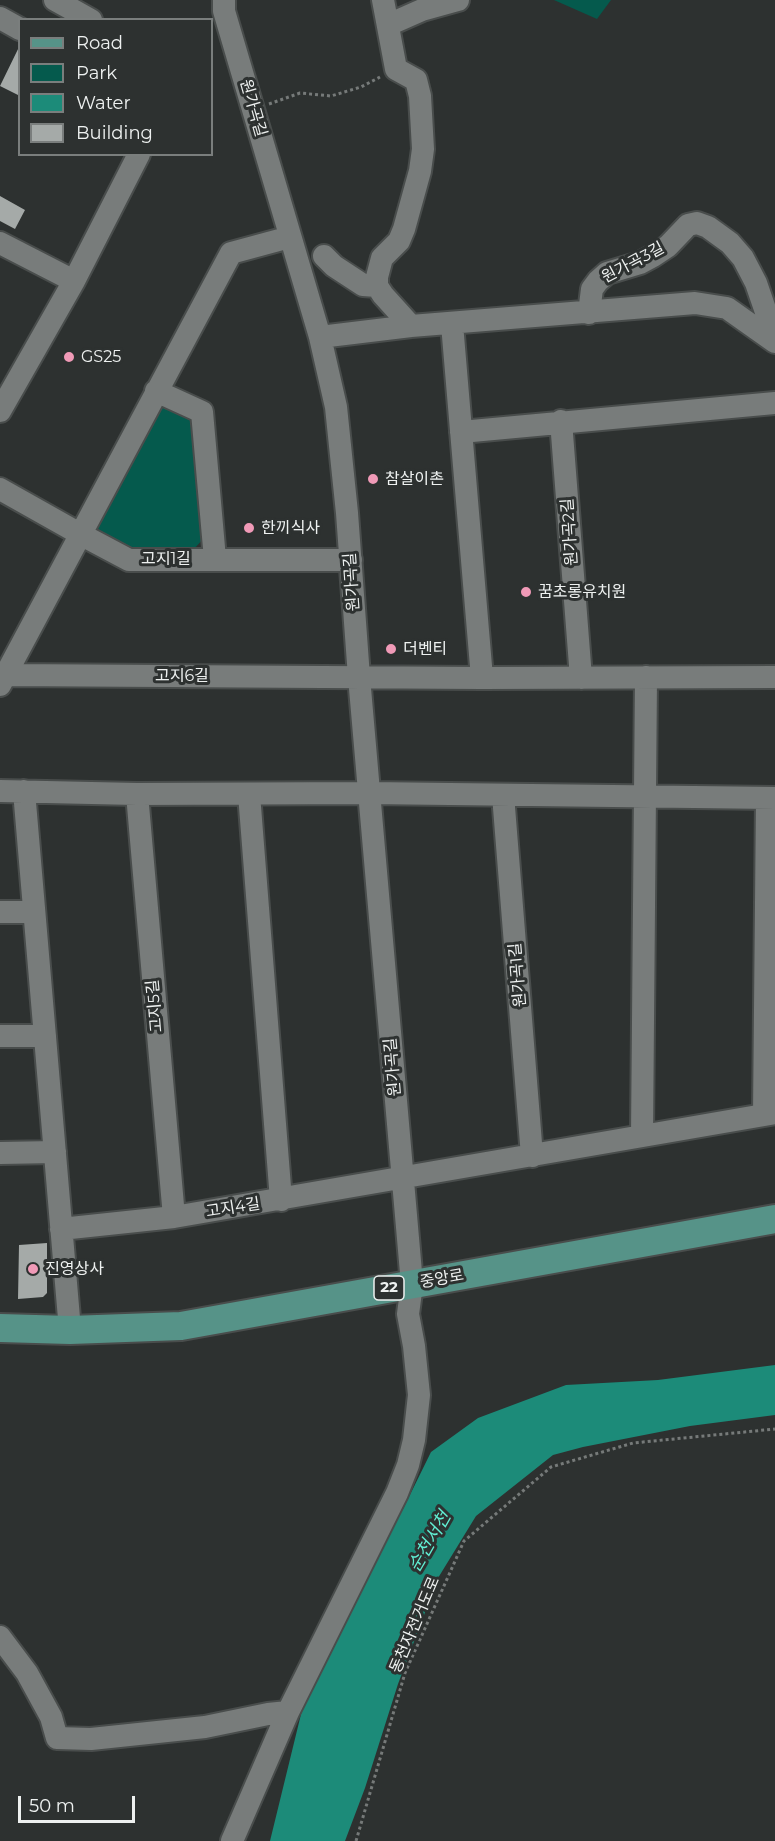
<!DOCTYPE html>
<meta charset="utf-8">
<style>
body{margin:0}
#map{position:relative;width:775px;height:1841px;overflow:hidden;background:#2d3130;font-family:Montserrat,sans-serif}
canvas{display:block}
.legend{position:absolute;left:18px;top:18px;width:195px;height:138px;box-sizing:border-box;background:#2d3130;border:2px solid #7a7e7d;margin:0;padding:8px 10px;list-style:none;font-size:18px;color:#eef1f0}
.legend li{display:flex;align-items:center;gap:12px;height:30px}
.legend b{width:30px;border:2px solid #7a7e7d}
.scale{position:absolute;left:18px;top:1796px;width:117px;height:27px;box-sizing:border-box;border:3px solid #eef1f0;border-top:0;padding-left:8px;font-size:18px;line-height:21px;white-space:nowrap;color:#eef1f0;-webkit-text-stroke:4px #2d3130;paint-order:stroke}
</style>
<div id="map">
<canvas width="775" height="1841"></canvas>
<ul class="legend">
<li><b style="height:8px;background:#569388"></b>Road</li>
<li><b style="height:16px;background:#055a4d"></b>Park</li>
<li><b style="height:16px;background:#1c8b79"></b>Water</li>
<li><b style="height:16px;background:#a5aaa8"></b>Building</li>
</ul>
<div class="scale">50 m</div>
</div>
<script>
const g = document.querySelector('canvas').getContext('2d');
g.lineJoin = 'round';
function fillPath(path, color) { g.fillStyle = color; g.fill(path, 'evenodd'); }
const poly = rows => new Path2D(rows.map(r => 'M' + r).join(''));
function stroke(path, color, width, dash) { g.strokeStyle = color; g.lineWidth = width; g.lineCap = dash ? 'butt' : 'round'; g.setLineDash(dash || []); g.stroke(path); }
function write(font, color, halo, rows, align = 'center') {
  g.font = font + ' Montserrat,"Noto Sans KR",sans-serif'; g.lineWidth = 6; g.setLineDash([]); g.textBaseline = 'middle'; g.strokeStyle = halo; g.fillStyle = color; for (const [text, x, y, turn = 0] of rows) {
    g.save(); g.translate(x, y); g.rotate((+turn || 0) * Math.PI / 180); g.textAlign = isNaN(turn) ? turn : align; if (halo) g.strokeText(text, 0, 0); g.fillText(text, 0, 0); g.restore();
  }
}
fillPath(poly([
 [554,0,611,0,597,19],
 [161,400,192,416,204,538,194,549,132,550,99,532,95,518]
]), '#055a4d');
fillPath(poly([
 [775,1365,775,1415,690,1426,583,1447,553,1455,476,1516,438,1578,398,1684,365,1788,345,1841,270,1841,303,1706,355,1589,403,1509,431,1452,478,1418,566,1385,658,1380]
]), '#1c8b79');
fillPath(poly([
 [20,45,20,96,0,86],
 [0,196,25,210,15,229,0,221],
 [47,1243,47,1293,43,1297,18,1299,19,1245]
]), '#a5aaa8');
const minor = poly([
 [55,0,91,20],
 [224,0,224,11,320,337,336,407,347,513,359,677,412,1284,408,1314,414,1346,419,1395,414,1440,408,1465,397,1493,288,1712,232,1841],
 [0,18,20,29],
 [388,25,422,10,458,0],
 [0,243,74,281],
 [324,256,334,266,363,285,377,286],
 [377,286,377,277,382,258,399,241,404,229,420,171,423,149,420,96,416,80,396,69,383,0],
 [377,286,383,295,411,326],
 [589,313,592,289,598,281,607,273,640,263,653,256,668,246,688,225,697,223,708,227,730,243,743,258,756,283,768,318,768,328,766,335],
 [452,324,482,678],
 [320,337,411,326,695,303,727,308,775,342],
 [156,391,202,412,215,559],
 [0,411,74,281,139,154],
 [561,421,581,678],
 [461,432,775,403],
 [0,489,80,534,129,560,351,560],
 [5,675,482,678,775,677],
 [0,685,231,253,290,237],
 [0,791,137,794,369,793,775,798],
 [24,791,70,1330],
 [137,794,174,1217],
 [249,794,281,1200],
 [503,795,532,1156],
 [0,912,34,912],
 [0,1036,45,1036],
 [764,1115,767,798],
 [642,1136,646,677],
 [0,1153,55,1152],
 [61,1229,174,1217,775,1113],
 [0,1637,27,1673,51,1717,57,1738,91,1739,205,1727,268,1714,288,1712]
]);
const major = poly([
 [0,1328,70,1330,181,1326,775,1219]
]);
stroke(minor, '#494d4c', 26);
stroke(major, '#494d4c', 32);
stroke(poly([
 [269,104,300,93,331,96,361,87,380,77],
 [356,1841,405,1673,464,1541,551,1467,633,1443,775,1429]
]), '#767a79', 3, [3, 3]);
stroke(minor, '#787c7b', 22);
stroke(major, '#569388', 28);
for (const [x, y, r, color] of [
 [69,357,6,"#f09ab7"],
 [373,479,6,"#f09ab7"],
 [249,528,6,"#f09ab7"],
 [526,592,6,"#f09ab7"],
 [391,649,6,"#f09ab7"],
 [33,1269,6,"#f09ab7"]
]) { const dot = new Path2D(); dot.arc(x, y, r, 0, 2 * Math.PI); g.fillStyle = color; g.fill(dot); stroke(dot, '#2d3130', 2); }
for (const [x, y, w] of [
 [389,1288,30]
]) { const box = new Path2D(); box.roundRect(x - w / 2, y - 12, w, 24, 4.5); g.fillStyle = '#2d3130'; g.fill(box); stroke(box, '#eef1f0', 1.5); }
write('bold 15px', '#eef1f0', null, [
 ["22",389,1288]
]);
write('16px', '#eef1f0', '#2d3130', [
 ["원가곡길",253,108,74],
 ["원가곡3길",633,263,-28],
 ["원가곡2길",570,532,-94],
 ["고지1길",166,559],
 ["원가곡길",352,582,-94],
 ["고지6길",182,676],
 ["원가곡1길",518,975,-95],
 ["고지5길",155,1006,-95],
 ["원가곡길",393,1067,-95],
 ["고지4길",233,1208,-9],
 ["중앙로",442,1279,-10],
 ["동천자전거도로",415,1625,-67]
]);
write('16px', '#eef1f0', '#2d3130', [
 ["GS25",81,357],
 ["참살이촌",385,479],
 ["한끼식사",261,528],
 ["꿈초롱유치원",538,592],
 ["더벤티",403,649],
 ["진영상사",45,1269]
], 'left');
write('italic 18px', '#61eed3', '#2d3130', [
 ["순천서천",430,1542,-60]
]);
</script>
